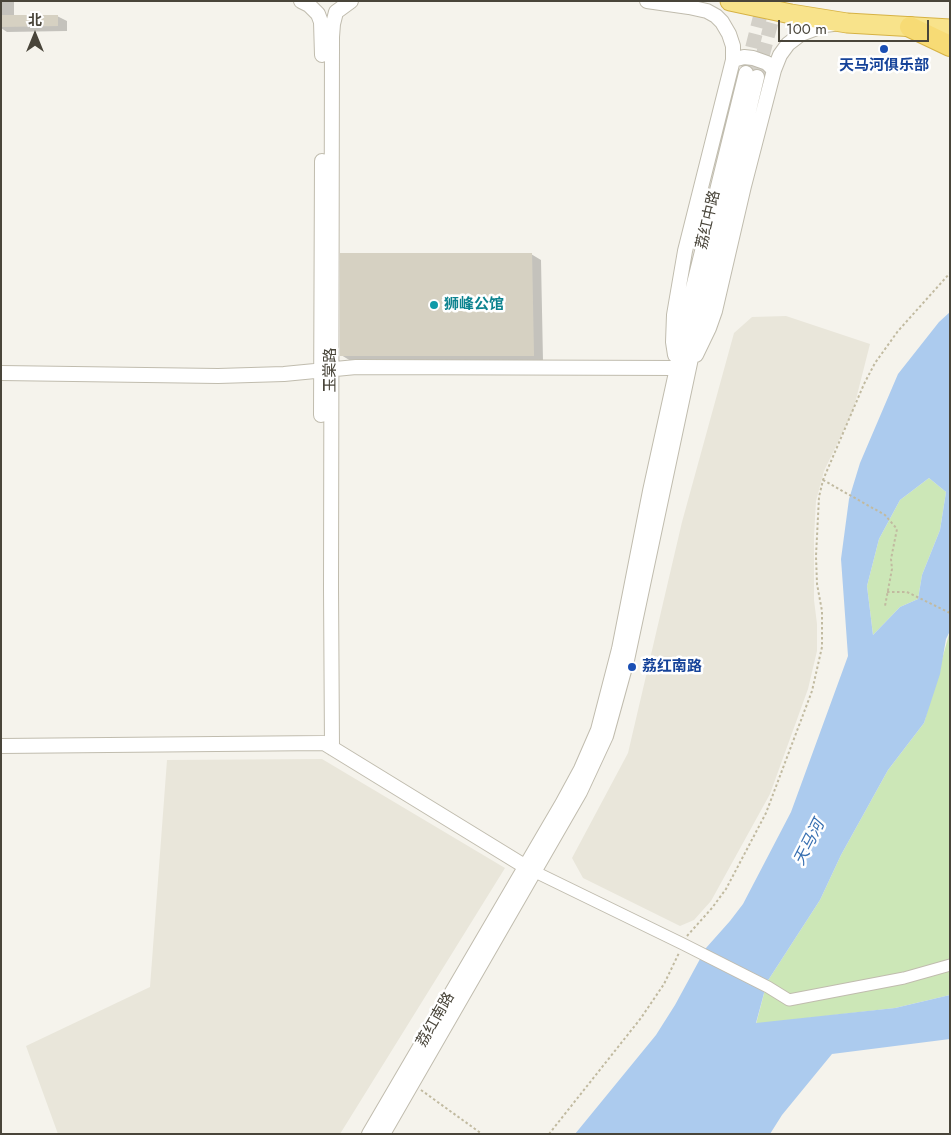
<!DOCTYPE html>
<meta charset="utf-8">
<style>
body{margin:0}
#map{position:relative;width:951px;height:1135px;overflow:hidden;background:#f5f3ec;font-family:Jost,"Noto Sans SC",sans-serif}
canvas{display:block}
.frame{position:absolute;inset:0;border:2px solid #49453a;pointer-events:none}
.north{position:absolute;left:10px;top:10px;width:50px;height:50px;-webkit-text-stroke:4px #fff;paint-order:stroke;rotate:0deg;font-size:14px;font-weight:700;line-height:20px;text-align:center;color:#49453a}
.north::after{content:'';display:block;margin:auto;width:18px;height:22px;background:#49453a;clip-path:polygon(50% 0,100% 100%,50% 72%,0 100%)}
.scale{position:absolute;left:778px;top:20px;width:151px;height:22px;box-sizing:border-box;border:2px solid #49453a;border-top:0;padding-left:6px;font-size:15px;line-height:18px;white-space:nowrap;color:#49453a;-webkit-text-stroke:4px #fff;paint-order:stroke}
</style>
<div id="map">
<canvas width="951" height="1135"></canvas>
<div class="frame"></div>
<div class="north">北</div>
<div class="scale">100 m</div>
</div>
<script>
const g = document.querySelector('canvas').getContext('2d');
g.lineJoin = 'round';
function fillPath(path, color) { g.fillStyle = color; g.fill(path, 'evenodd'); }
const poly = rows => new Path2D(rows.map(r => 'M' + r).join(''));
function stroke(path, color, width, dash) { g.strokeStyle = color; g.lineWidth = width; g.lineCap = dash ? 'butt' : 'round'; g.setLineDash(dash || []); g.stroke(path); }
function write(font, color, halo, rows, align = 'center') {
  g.font = font + ' Jost,"Noto Sans SC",sans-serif'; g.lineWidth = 5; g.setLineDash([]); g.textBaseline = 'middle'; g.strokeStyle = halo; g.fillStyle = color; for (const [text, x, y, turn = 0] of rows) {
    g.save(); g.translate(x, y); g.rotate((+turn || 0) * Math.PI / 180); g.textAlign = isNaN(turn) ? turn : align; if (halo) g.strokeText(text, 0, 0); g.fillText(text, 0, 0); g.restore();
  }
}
fillPath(poly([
 [786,316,870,344,853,411,824,471,816,501,814,537,814,600,817,624,817,651,808,689,770,794,711,901,694,920,680,926,583,878,572,858,628,753,682,522,734,333,752,317],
 [322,759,505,868,340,1134,58,1134,26,1046,150,987,167,760]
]), '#e9e6da');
fillPath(poly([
 [929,478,946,492,940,530,922,575,918,599,900,607,873,635,867,586,879,539,900,500],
 [950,631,950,995,895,1008,756,1024,767,982,820,900,841,855,888,770,924,723]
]), '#cce7b7');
fillPath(poly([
 [950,312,950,631,946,639,940,674,924,723,888,770,841,855,820,900,767,982,756,1023,895,1008,950,995,950,1039,832,1054,782,1115,770,1134,575,1134,656,1035,675,1005,706,948,730,921,743,904,791,812,848,656,841,559,849,499,860,463,898,374,939,322],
 [929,478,946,492,940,530,922,575,918,599,900,607,873,635,867,586,879,539,900,500]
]), '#accbee');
fillPath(poly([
 [1,1,14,1,14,16,57,16,67,21,67,31,7,32,1,28],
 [531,254,541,260,543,361,351,361,341,355]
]), '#0003');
fillPath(poly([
 [1,15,58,15,58,26,1,27],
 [340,253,532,253,534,356,340,356]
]), '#d6d1c2');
stroke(poly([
 [747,68,764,1],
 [757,77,777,1]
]), '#d3d0c8', 14, [14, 7]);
const minor = poly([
 [527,868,683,944,768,987,789,1000,904,978,950,965]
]);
const tertiary = poly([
 [301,1,309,5,318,14,321,22,322,55],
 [647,1,689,7,707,11,716,16,722,22,729,34,733,46,733,60,685,251,674,315,673,342,675,355],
 [733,60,744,57,753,58,767,63,774,70],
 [696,355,709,328,715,311,744,186,774,70,780,55,788,44,801,34,825,25,833,24],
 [1,373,218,376,284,374,356,367,677,368],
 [321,415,322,161],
 [1,746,324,743,526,867],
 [332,748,331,588,332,37,333,24,336,12,351,1],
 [369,1134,562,804,581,769,598,730,619,649,650,491,677,368,691,296,746,73],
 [383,1134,580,792,606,736,627,660,697,330,757,77]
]);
const trunk = poly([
 [730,1,791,14,847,23,950,29]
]);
const motorway = poly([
 [910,27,950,46]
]);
stroke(minor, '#c0bcae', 13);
stroke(tertiary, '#c0bcae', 16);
stroke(trunk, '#d6b244', 21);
stroke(motorway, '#d6b244', 22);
stroke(poly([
 [823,480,885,515,897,529,891,559,892,569,885,606],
 [887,592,907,592,950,613],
 [687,936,712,908,726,889,766,813,812,691,822,647,822,611,817,584,816,556,819,497,823,480,864,384,875,363,898,331,950,273],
 [421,1090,482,1134],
 [549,1134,641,1018,664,984,679,953]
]), '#c1baa0', 2, [2.5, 2.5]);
stroke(minor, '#fff', 11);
stroke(tertiary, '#fff', 14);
stroke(trunk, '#f8e38b', 19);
stroke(motorway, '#f7db75', 20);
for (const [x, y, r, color] of [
 [884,49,5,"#1a4fb4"],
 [434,305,5,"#0f9aa8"],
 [632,667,5,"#1a4fb4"]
]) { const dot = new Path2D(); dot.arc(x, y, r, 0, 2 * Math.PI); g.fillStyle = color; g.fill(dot); stroke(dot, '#fff', 2); }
write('bold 15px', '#164399', '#fff', [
 ["天马河俱乐部",884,66],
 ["荔红南路",642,667,"left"]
]);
write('15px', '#49453a', '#fff', [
 ["荔红中路",709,220,-77],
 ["玉棠路",331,370,-90],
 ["荔红南路",436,1020,-60]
]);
write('bold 15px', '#0d838f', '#fff', [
 ["狮峰公馆",444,305]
], 'left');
write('italic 16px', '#376fb1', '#fff', [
 ["天马河",810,843,-63]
]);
</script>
